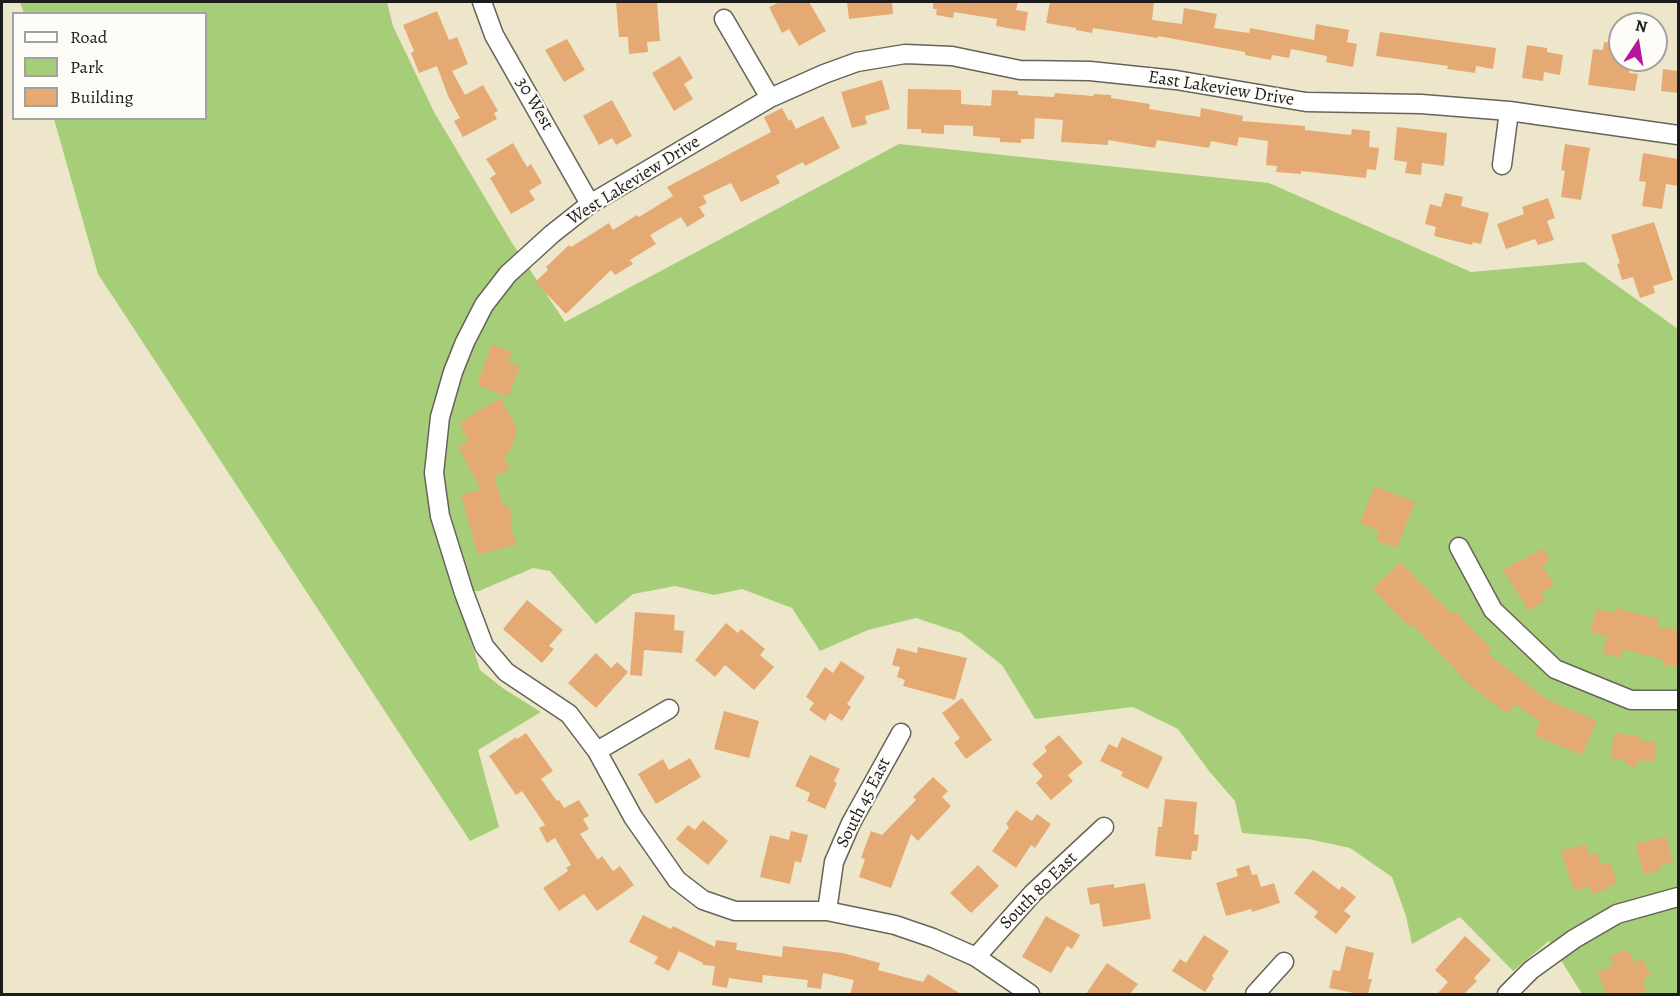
<!DOCTYPE html>
<style>
body{margin:0}
#map{position:relative;width:1680px;height:996px;overflow:hidden;background:#eee6ca;font-family:Alegreya,serif}
canvas{display:block}
.frame{position:absolute;inset:0;border:3px solid #1c1c1c;pointer-events:none}
.legend{position:absolute;left:12px;top:12px;width:195px;height:108px;box-sizing:border-box;background:#fdfcf7;border:2px solid #a3a29f;margin:0;padding:8px 10px;list-style:none;font-size:18px;color:#1c1c1c}
.legend li{display:flex;align-items:center;gap:12px;height:30px}
.legend b{width:30px;border:2px solid #a3a29f}
.north{position:absolute;left:1608px;top:12px;width:60px;height:60px;box-sizing:border-box;background:#fdfcf7;border:2px solid #a3a29f;border-radius:50%;rotate:12deg;font-size:16px;font-weight:700;line-height:24px;text-align:center;color:#1c1c1c}
.north::after{content:'';display:block;margin:auto;width:21px;height:27px;background:#b5179e;clip-path:polygon(50% 0,100% 100%,50% 72%,0 100%)}
</style>
<div id="map">
<canvas width="1680" height="996"></canvas>
<div class="frame"></div>
<ul class="legend">
<li><b style="height:8px;background:#fff"></b>Road</li>
<li><b style="height:16px;background:#a6ce79"></b>Park</li>
<li><b style="height:16px;background:#e5aa74"></b>Building</li>
</ul>
<div class="north">N</div>
</div>
<script>
const g = document.querySelector('canvas').getContext('2d');
g.lineJoin = 'round';
function fillPath(path, color) { g.fillStyle = color; g.fill(path, 'evenodd'); }
const poly = rows => new Path2D(rows.map(r => 'M' + r).join(''));
function stroke(path, color, width, dash) { g.strokeStyle = color; g.lineWidth = width; g.lineCap = dash ? 'butt' : 'round'; g.setLineDash(dash || []); g.stroke(path); }
function write(font, color, halo, rows, align = 'center') {
  g.font = font + ' Alegreya,serif'; g.lineWidth = 4.5; g.setLineDash([]); g.textBaseline = 'middle'; g.strokeStyle = halo; g.fillStyle = color; for (const [text, x, y, turn = 0] of rows) {
    g.save(); g.translate(x, y); g.rotate((+turn || 0) * Math.PI / 180); g.textAlign = isNaN(turn) ? turn : align; if (halo) g.strokeText(text, 0, 0); g.fillText(text, 0, 0); g.restore();
  }
}
fillPath(poly([
 [20,2,387,2,393,26,434,112,512,243,565,322,899,144,1269,183,1471,272,1584,262,1678,329,1678,994,1582,994,1549,941,1513,971,1460,917,1412,944,1406,916,1392,877,1350,848,1308,839,1242,833,1235,801,1209,771,1178,729,1133,707,1035,719,1002,665,961,633,916,618,868,630,820,651,792,608,742,589,714,595,675,586,633,594,596,624,550,571,533,568,479,591,455,591,480,670,504,689,541,712,478,750,499,827,470,841,98,274,54,119,206,118,206,14,24,13]
]), '#a6ce79');
fillPath(poly([
 [616,2,657,2,660,41,647,42,648,52,629,54,628,37,619,37],
 [780,2,809,2,826,31,799,46,789,29,782,33,769,7],
 [847,2,892,2,893,14,849,19],
 [933,2,1018,2,1016,10,1028,12,1025,31,996,26,997,19,954,12,953,18,936,15,937,9,933,9],
 [1050,2,1154,2,1152,20,1182,24,1184,8,1217,14,1214,28,1249,33,1250,28,1314,40,1316,24,1349,30,1347,42,1357,44,1353,67,1326,62,1327,56,1291,49,1289,58,1272,55,1271,60,1245,55,1245,52,1158,36,1158,38,1093,28,1092,33,1076,30,1076,28,1046,23],
 [437,11,449,40,457,37,468,64,452,71,465,95,483,85,498,111,494,113,497,119,463,137,454,121,460,118,448,96,437,66,419,73,411,53,414,51,403,25],
 [1380,32,1496,48,1493,69,1476,66,1475,73,1447,69,1448,66,1376,56],
 [567,39,585,70,564,82,545,50],
 [1604,42,1620,44,1620,60,1631,60,1629,73,1638,74,1635,91,1588,85,1593,49,1603,50],
 [1527,45,1547,48,1547,52,1563,55,1560,75,1544,72,1543,81,1522,78],
 [680,56,693,78,684,84,693,99,674,111,652,73],
 [1663,69,1678,71,1678,93,1661,91],
 [882,80,890,109,865,116,867,124,852,128,841,92],
 [908,89,961,90,961,104,991,106,992,90,1018,91,1018,95,1054,97,1055,93,1093,96,1094,94,1111,95,1111,98,1150,104,1149,109,1200,117,1201,108,1243,116,1242,121,1305,126,1305,130,1351,135,1352,129,1370,131,1369,147,1379,148,1376,170,1367,169,1366,178,1301,171,1301,174,1276,172,1277,166,1266,165,1268,141,1239,137,1237,146,1211,141,1209,148,1157,140,1155,148,1108,140,1108,145,1061,142,1063,120,1035,118,1034,139,1021,139,1021,143,1000,142,1000,138,973,136,973,126,944,125,944,134,921,133,921,129,907,129],
 [612,100,632,136,616,145,612,138,599,145,583,116],
 [782,108,789,121,791,119,796,129,823,116,840,148,805,166,803,162,776,176,780,183,741,202,731,183,703,196,707,203,699,207,705,216,687,227,681,217,650,235,656,244,630,260,633,264,615,275,611,270,566,314,535,282,548,270,546,267,569,245,571,247,609,223,613,230,637,215,639,217,673,196,667,187,771,132,764,117],
 [1397,127,1447,133,1444,166,1422,163,1421,175,1405,173,1407,162,1394,160],
 [513,143,527,167,531,164,542,183,529,191,535,200,511,214,490,178,496,174,486,159],
 [1565,144,1590,148,1581,200,1561,197,1565,171,1561,170],
 [1643,153,1678,159,1678,186,1666,184,1662,209,1642,206,1646,182,1639,181],
 [1445,193,1463,197,1461,206,1489,213,1481,244,1473,242,1472,245,1434,236,1436,227,1425,224,1430,204,1441,207],
 [1548,198,1555,218,1547,221,1554,240,1538,245,1535,239,1506,249,1497,224,1524,214,1522,207],
 [1654,222,1673,280,1653,286,1655,293,1640,298,1633,277,1622,280,1617,264,1620,263,1611,235],
 [492,344,512,352,508,362,520,366,508,397,477,385],
 [500,398,514,421,516,435,512,447,504,459,510,468,494,477,503,506,508,504,513,522,510,523,516,544,478,555,461,495,481,489,458,447,469,441,459,423],
 [1375,486,1415,502,1397,548,1376,540,1379,531,1360,523],
 [1543,548,1550,560,1542,565,1554,585,1541,593,1545,600,1529,611,1503,570],
 [1400,562,1452,614,1455,611,1492,650,1488,654,1546,699,1597,721,1582,755,1534,735,1540,722,1515,704,1507,714,1470,685,1412,624,1410,627,1373,589],
 [527,600,563,630,549,646,554,649,542,663,503,629],
 [1616,608,1659,619,1657,627,1678,630,1678,667,1663,665,1664,660,1623,649,1621,658,1602,653,1607,636,1590,632,1597,609,1615,613],
 [635,612,675,615,674,630,684,631,682,653,644,650,642,676,630,675],
 [726,623,738,633,741,629,765,649,760,655,774,667,754,690,725,665,715,677,695,660],
 [918,647,967,658,955,700,903,686,905,680,897,677,900,667,892,665,897,648,917,653],
 [596,653,611,668,617,662,628,672,596,708,568,683],
 [841,661,865,677,847,704,851,707,842,721,830,713,825,721,809,710,814,703,806,697,825,667,833,673],
 [962,698,992,740,966,759,954,743,960,738,942,713],
 [724,711,759,721,749,758,714,749],
 [526,733,553,771,541,779,557,801,559,800,564,808,579,800,589,816,583,819,589,829,580,834,598,860,602,856,613,871,620,866,634,885,597,911,584,894,559,911,543,888,568,871,566,868,571,865,555,838,547,843,539,828,545,825,522,791,516,795,489,756,516,737,517,739],
 [1614,733,1640,736,1640,740,1657,743,1654,762,1638,760,1637,767,1625,765,1625,760,1611,758],
 [1059,735,1083,763,1068,775,1073,781,1051,800,1036,783,1043,776,1032,764,1047,751,1044,747],
 [1122,737,1163,757,1148,789,1121,776,1123,772,1100,761,1109,744,1117,748],
 [810,755,840,769,834,781,837,783,825,809,807,801,810,793,795,786],
 [690,758,701,777,656,804,638,774,663,759,669,770],
 [933,777,948,791,942,797,951,806,918,841,911,834,891,888,859,877,865,859,861,858,871,831,882,835,916,800,913,797],
 [1165,799,1197,802,1194,834,1199,835,1197,851,1192,851,1191,860,1155,856,1158,827,1162,827],
 [1016,810,1032,821,1037,814,1051,824,1035,848,1031,845,1016,868,992,851,1009,827,1006,824],
 [703,820,728,841,708,865,676,839,688,825,695,830],
 [791,831,808,835,801,863,795,861,790,884,760,877,770,835,789,840],
 [1666,836,1673,862,1659,866,1661,870,1644,875,1635,844],
 [1586,844,1589,855,1597,852,1601,865,1610,863,1617,883,1608,886,1609,889,1592,894,1589,886,1574,891,1561,851],
 [978,865,999,886,971,913,950,893],
 [1249,865,1252,875,1257,874,1261,887,1274,883,1280,903,1252,912,1251,909,1226,916,1216,883,1238,876,1236,869],
 [1313,870,1339,890,1342,886,1356,897,1344,911,1351,916,1336,934,1314,917,1318,912,1294,893],
 [1145,883,1151,919,1103,927,1099,903,1090,905,1087,888,1114,884,1114,888],
 [643,915,671,929,673,926,715,947,716,940,737,943,736,950,782,957,783,946,843,953,880,963,878,970,923,982,928,974,961,994,850,994,854,980,823,973,821,989,807,987,808,980,763,975,762,983,729,978,727,988,712,985,715,966,703,965,703,963,679,951,669,971,654,963,658,957,629,942],
 [1046,916,1080,935,1072,949,1067,946,1051,973,1022,957],
 [1204,935,1229,951,1212,976,1214,978,1205,992,1172,971,1180,959,1186,963],
 [1465,936,1491,960,1474,978,1477,981,1464,994,1437,994,1448,982,1435,970],
 [1346,946,1374,953,1368,979,1372,979,1368,994,1359,994,1329,988,1333,970,1340,971],
 [1627,949,1634,963,1642,959,1651,975,1642,980,1647,990,1638,994,1607,994,1597,973,1614,965,1610,957],
 [1107,963,1138,984,1130,994,1086,994]
]), '#e5aa74');
const minor = poly([
 [482,2,494,35,590,204],
 [724,19,770,98],
 [1502,165,1509,111],
 [1459,547,1493,610,1555,669,1631,700,1678,700],
 [597,751,669,709],
 [827,911,834,862,851,823,901,733],
 [976,957,1033,893,1104,827],
 [1030,994,976,957,933,938,895,925,827,911,735,911,703,900,677,880,633,817,597,751,569,714,506,672,484,646,464,593,440,516,434,473,440,417,453,372,465,342,484,305,508,274,552,234,590,204,770,98,824,74,857,62,905,54,952,56,1020,70,1090,71,1176,80,1306,102,1421,104,1509,111,1678,135],
 [1255,994,1284,962],
 [1507,994,1531,970,1574,939,1617,914,1678,897]
]);
stroke(minor, '#666359', 21);
stroke(minor, '#fff', 18);
write('18px', '#1c1c1c', '#fdfcf7', [
 ["East Lakeview Drive",1221,89,9],
 ["30 West",534,104,60],
 ["West Lakeview Drive",634,181,-32],
 ["South 45 East",864,803,-63],
 ["South 80 East",1039,891,-45]
]);
</script>
